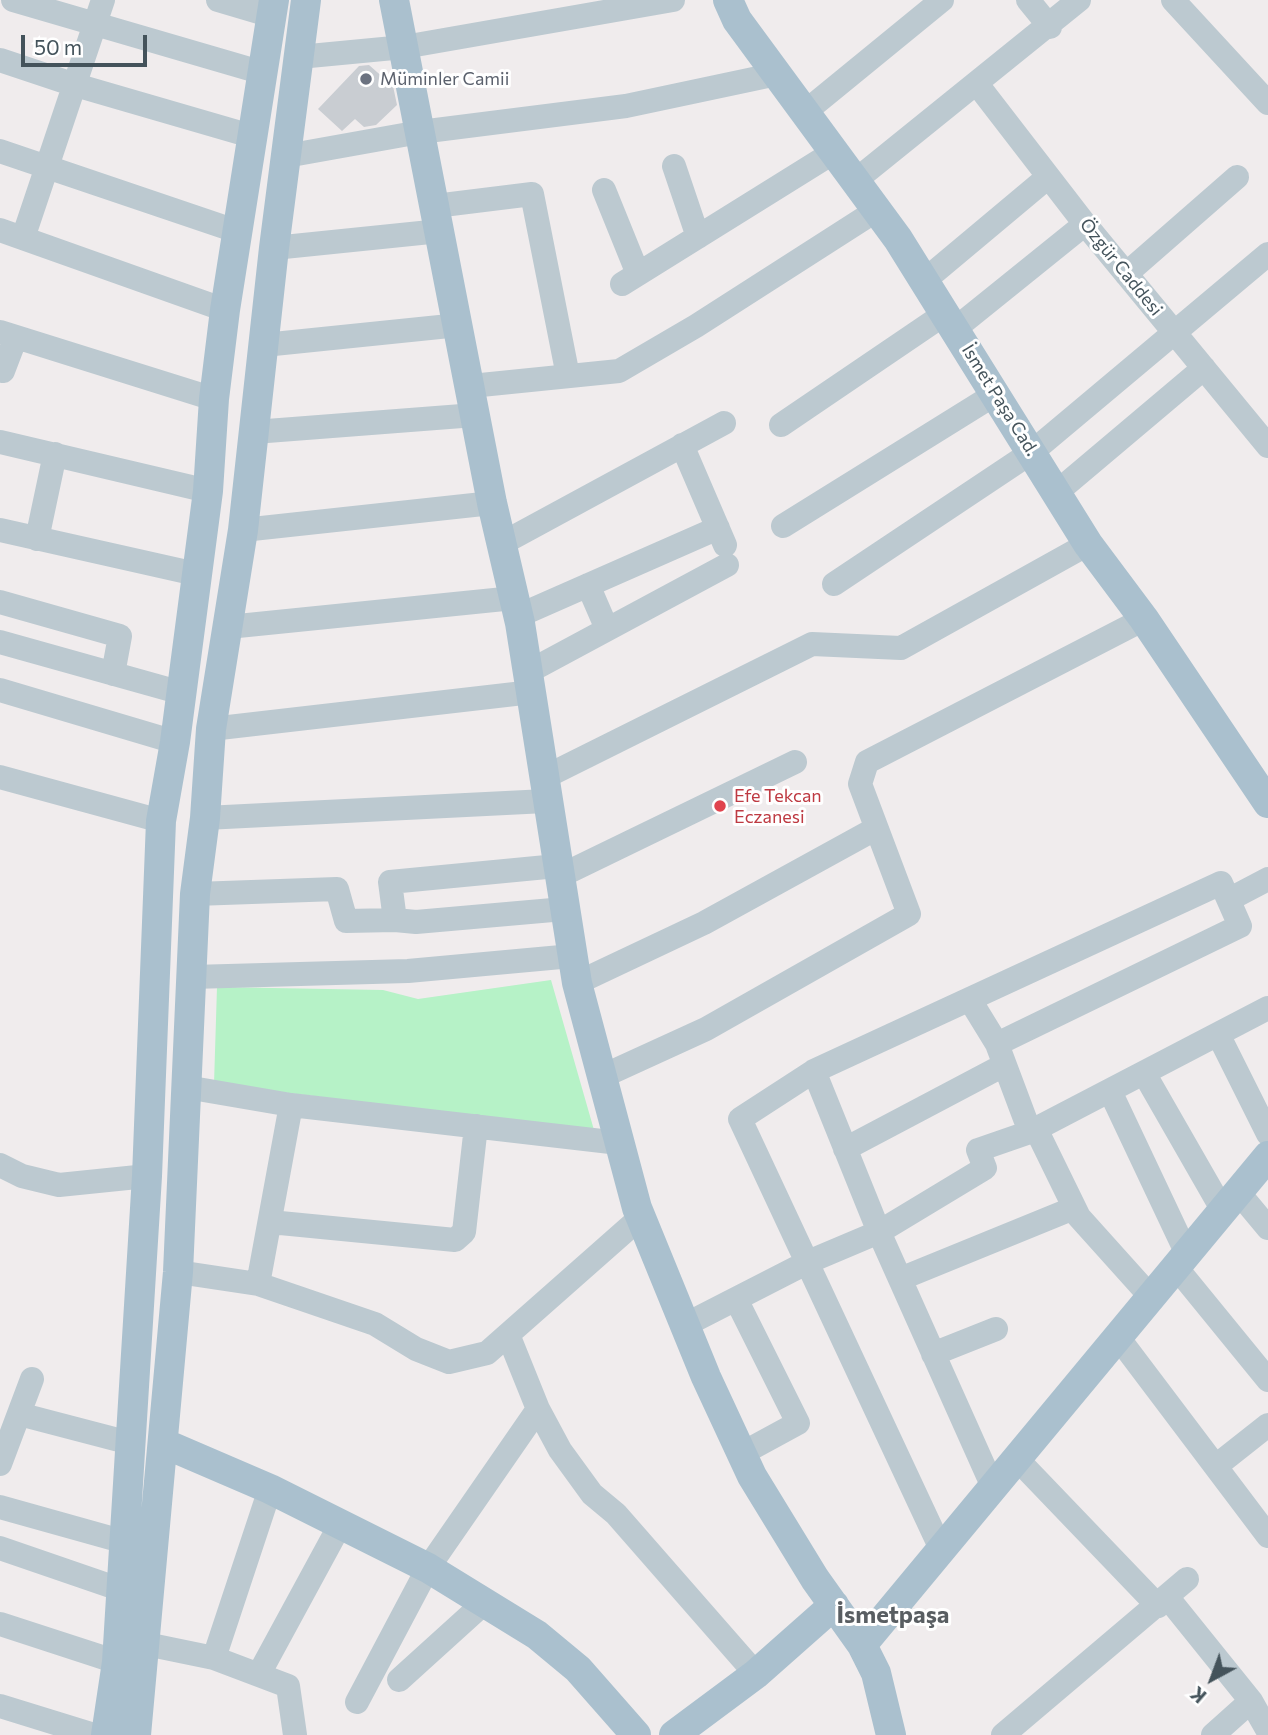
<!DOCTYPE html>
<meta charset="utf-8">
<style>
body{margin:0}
#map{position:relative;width:1268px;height:1735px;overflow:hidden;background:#f0eced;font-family:Commissioner,sans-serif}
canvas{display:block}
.north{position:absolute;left:1177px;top:1644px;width:70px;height:70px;-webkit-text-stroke:5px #fff;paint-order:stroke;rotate:221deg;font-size:19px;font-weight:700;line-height:28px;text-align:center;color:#44535b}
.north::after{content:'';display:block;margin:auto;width:24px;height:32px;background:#44535b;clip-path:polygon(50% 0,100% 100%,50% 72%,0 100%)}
.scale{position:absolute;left:21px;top:35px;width:126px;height:32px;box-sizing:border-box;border:4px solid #44535b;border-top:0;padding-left:9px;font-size:21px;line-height:24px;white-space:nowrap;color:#44535b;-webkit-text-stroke:5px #fff;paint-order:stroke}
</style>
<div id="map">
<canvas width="1268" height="1735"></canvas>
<div class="north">K</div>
<div class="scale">50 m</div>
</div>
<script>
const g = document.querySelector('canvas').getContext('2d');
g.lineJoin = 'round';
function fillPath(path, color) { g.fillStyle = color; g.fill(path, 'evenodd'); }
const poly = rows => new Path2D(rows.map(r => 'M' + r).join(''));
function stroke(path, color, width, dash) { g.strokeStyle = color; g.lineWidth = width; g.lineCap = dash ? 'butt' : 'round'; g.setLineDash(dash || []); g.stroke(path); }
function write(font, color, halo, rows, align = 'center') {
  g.font = font + ' Commissioner,sans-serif'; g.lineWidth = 6; g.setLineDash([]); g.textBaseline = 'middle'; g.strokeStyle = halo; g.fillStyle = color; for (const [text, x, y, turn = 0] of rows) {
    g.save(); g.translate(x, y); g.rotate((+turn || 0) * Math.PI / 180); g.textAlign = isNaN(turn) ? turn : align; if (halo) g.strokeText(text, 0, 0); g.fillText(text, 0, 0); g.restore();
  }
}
fillPath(poly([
 [551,980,594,1130,214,1084,217,987,383,990,418,999]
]), '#b6f2c7');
fillPath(poly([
 [369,65,393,86,397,105,376,125,364,127,355,119,342,131,318,109,359,66]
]), '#c9cdd2');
stroke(poly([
 [13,0,260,72],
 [218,0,272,16],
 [1028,0,1050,27],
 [1173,0,1268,103],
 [299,57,404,47,673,0],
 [0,60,72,84,251,136],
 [977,84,1085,224,1268,446],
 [805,112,942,0],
 [0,151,236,231],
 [286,156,420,132,626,106,777,74],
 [674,166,698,237],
 [856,180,1079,0],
 [604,190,638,274],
 [435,206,532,194,568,376],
 [0,230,225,310],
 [23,238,103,0],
 [274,248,440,231],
 [1126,274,1237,177],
 [925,280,1048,177],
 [622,284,834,152],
 [956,328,1085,224],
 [0,332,214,399],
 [264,345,459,325],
 [0,369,3,371,16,337],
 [471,386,619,371,696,326,877,210],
 [781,425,946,313],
 [254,432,475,415],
 [0,442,208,491],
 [682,445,725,545],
 [1057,492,1204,368],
 [783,526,997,393],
 [0,530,196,574],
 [243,530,492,503],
 [37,539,55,454],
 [501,544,724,423],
 [834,584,1032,452,1268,254],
 [588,585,607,629],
 [0,602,120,636,113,674],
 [518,616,718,528],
 [228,627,514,598],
 [0,642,182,693],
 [528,672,727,565],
 [0,690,175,742],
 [211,729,532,692],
 [0,777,161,821],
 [545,777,812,644,901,648,1088,544],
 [205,818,546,801],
 [558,877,795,762],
 [195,894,337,889,346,921,395,920,390,882,557,866],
 [1230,899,1268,879],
 [395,920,416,922,564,909],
 [192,977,408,971,572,956],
 [577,983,704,923,875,829],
 [970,1000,997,1044,1030,1132],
 [1218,1034,1268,1134],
 [814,1071,879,1232,993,1487],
 [1144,1073,1222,1209],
 [601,1077,706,1029,909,914,860,784,867,762,1144,619],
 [186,1087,291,1105,619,1143],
 [1110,1091,1186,1252],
 [1036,1129,1079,1217,1150,1296],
 [845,1149,1004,1065],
 [0,1165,22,1176,59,1185,147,1176],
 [1238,1192,1268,1228],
 [270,1222,455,1240,464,1232,476,1126],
 [1175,1266,1268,1380],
 [178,1272,258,1284,375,1324,416,1349,449,1362,487,1353,641,1217],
 [900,1279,1074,1208],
 [258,1284,291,1105],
 [736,1299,798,1423,741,1454],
 [685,1325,808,1262,879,1232,985,1168,978,1150,1030,1132,1268,1008],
 [1117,1336,1268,1536],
 [509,1337,538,1409,560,1450,592,1494,616,1514,756,1674],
 [933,1354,996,1329],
 [19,1414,130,1443],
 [1016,1458,1158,1606],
 [0,1464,32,1379],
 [1216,1466,1268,1425],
 [0,1507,125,1542],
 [0,1548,122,1590],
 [941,1549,740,1119,814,1071,1221,883,1240,926,997,1044],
 [1168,1598,1251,1701,1268,1731],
 [0,1624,117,1662],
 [146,1644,214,1658,288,1686,295,1735],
 [214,1658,270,1489],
 [259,1674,341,1523],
 [399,1680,484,1603],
 [357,1702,428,1568,538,1409],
 [0,1706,94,1735],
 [1003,1735,1187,1579],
 [1213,1735,1251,1701]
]), '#bcc9d0', 24);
stroke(poly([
 [394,0,492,503,520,623,577,983,637,1208,706,1377,752,1476,815,1579,862,1645,876,1673,891,1735],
 [728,0,737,20,898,239,1088,544,1144,619,1268,803],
 [163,1443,270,1489,428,1568,537,1635,578,1669,636,1735],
 [862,1645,1268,1156],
 [106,1735,117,1662,147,1176,161,821,175,742,208,491,214,399,225,310,274,0],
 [136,1735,178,1272,195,894,205,818,211,729,243,530,274,248,306,0],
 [674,1735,756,1674,834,1605]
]), '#aac0ce', 30);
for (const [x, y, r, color] of [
 [366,79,7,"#6b7280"],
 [720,806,7,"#e0444e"]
]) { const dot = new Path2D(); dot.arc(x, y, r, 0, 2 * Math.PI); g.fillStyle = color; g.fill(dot); stroke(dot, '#fff', 2.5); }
write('18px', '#5b616d', '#fff', [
 ["Müminler Camii",380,79]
], 'left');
write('18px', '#44535b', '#fff', [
 ["Özgür Caddesi",1121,267,51],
 ["İsmet Paşa Cad.",1000,400,58]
]);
write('18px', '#be3a42', '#fff', [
 ["Efe Tekcan",734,796],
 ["Eczanesi",734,817]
], 'left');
write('bold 24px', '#595e62', '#fff', [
 ["İsmetpaşa",893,1615]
]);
</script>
